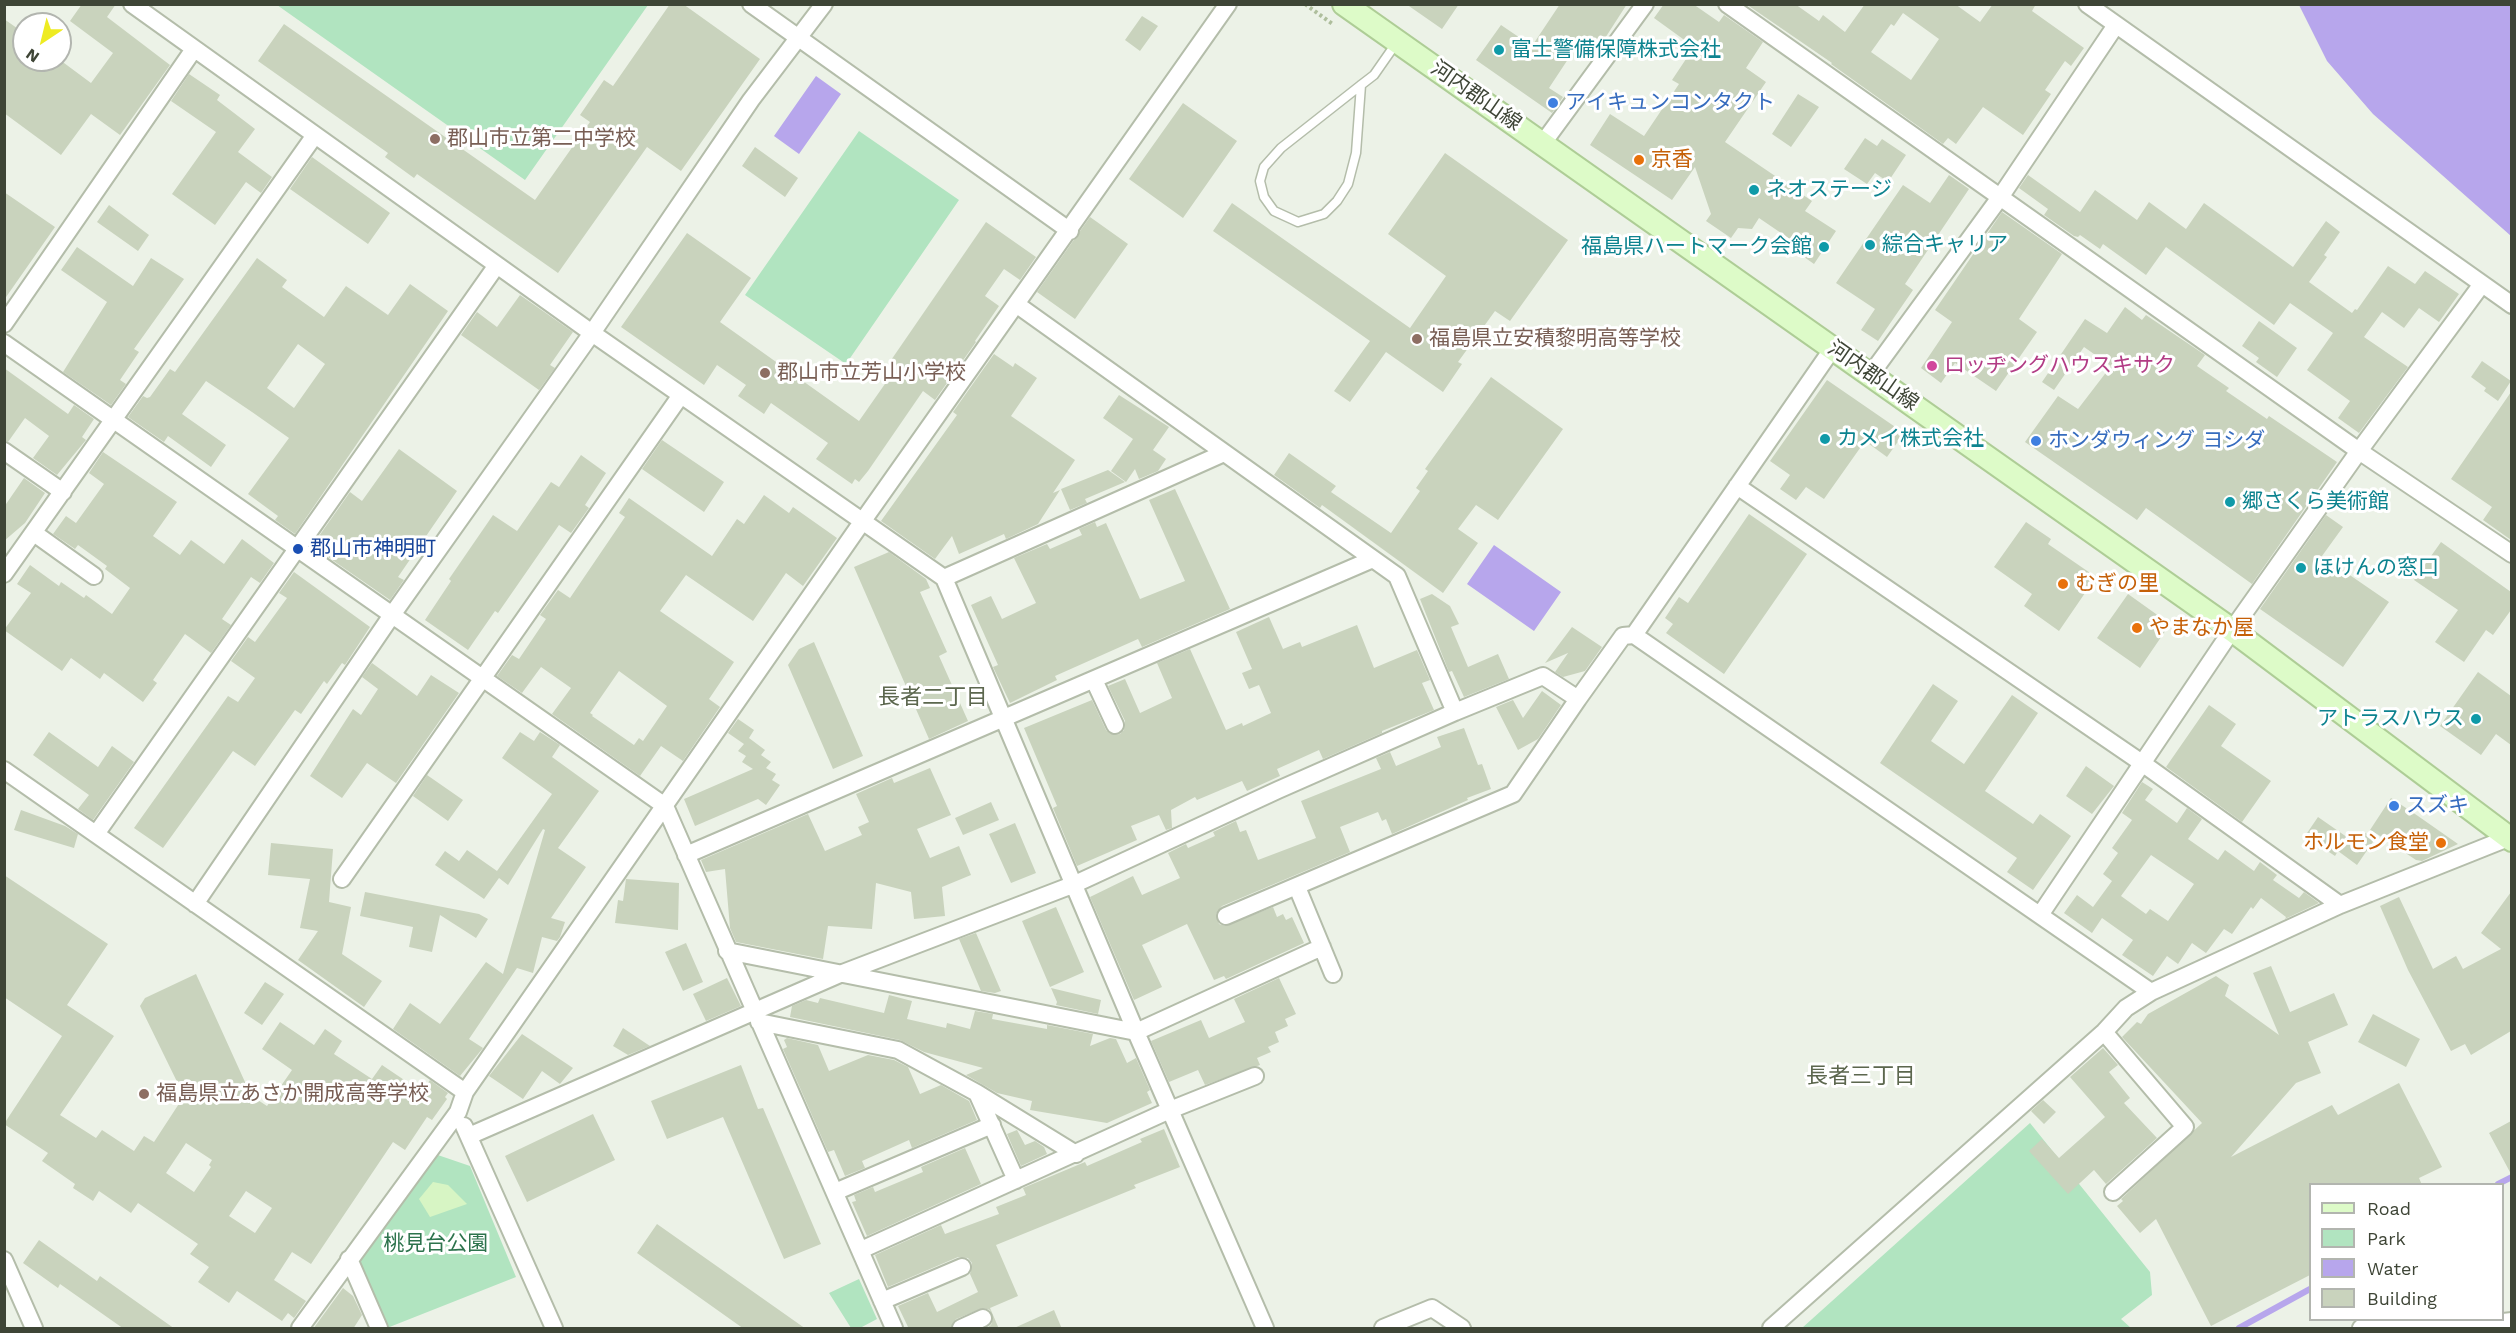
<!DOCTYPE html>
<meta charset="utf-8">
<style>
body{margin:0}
#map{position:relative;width:2516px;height:1333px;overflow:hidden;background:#ecf2e7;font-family:"Work Sans",sans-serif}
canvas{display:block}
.frame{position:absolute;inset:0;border:6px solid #3e4536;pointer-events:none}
.legend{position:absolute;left:2309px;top:1183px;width:195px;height:138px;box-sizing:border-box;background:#fff;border:2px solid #b2b5af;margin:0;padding:8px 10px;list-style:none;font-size:18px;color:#3e4536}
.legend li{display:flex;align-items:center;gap:12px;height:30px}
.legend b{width:30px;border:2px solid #b2b5af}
.north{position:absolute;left:12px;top:12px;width:60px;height:60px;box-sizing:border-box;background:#fff;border:2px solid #b2b5af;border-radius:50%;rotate:215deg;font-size:16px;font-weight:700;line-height:24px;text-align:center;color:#3e4536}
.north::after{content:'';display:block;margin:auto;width:21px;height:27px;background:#eeeb22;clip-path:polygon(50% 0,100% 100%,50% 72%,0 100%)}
</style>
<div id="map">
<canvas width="2516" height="1333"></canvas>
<div class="frame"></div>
<ul class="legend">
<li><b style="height:8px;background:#ddfbc8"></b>Road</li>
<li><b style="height:16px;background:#b1e4c0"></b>Park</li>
<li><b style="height:16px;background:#b7a6ec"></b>Water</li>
<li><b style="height:16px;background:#c9d3bd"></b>Building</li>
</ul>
<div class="north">N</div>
</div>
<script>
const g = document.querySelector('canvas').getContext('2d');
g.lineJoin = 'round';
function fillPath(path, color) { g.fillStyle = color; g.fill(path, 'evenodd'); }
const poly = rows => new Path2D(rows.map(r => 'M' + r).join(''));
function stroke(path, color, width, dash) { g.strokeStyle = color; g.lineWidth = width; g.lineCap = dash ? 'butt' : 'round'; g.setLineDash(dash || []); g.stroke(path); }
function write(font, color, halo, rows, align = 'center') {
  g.font = font + ' "Work Sans","Noto Sans JP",sans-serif'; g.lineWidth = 6; g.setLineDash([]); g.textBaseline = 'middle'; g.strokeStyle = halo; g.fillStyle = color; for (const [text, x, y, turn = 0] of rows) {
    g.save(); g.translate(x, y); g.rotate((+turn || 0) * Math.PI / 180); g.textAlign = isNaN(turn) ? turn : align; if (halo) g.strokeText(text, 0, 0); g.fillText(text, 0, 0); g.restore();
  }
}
fillPath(poly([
 [277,5,277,4,648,5,525,180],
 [859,131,959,200,846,364,745,295],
 [2030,1123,2150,1272,2152,1295,2121,1319,2131,1328,1802,1328],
 [429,1152,470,1166,516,1277,387,1328,349,1259],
 [859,1279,877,1319,860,1328,851,1328,829,1293]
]), '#b1e4c0');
fillPath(poly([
 [433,1182,448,1185,467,1204,430,1217,419,1199]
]), '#d7f5c4');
fillPath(poly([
 [2299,5,2511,5,2511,236,2373,114,2327,61],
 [816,76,841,94,799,154,774,136],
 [1494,545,1561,592,1534,631,1467,584]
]), '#b7a6ec');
stroke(poly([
 [2498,1184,2512,1177],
 [2239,1328,2310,1289]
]), '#b7a6ec', 6);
fillPath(poly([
 [82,4,116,4,107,17,170,65,120,135,91,114,61,155,4,113,4,19,24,33,24,60,60,60,91,83,113,53,70,21],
 [670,4,683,4,760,59,681,171,647,147,558,273,417,174,414,178,385,157,388,153,258,61,284,24,535,200,590,122,580,115,604,80,613,86],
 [1406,4,1459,4,1442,29],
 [1560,4,1627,4,1600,46,1584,35,1549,88,1563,97,1552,113,1476,60,1501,25,1532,46],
 [1664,4,1693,4,1719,22,1724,15,1763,42,1746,68,1766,82,1725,142,1812,201,1805,211,1836,231,1814,264,1797,252,1800,246,1759,218,1752,229,1738,228,1731,238,1706,221,1711,214,1695,167,1672,200,1590,145,1610,114,1644,136,1679,84,1672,80,1694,47,1654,18],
 [1746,4,1795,4,1819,21,1823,15,1845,32,1865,4,1955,4,1980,22,1993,4,2036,4,2032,11,2084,48,2071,66,2065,61,2045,90,2051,94,2023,135,1983,107,1956,144,1948,138,1943,144,1831,64,1832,63],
 [1903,13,1939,39,1911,80,1871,52,1891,24,1894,26],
 [1142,16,1158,26,1140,51,1125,40],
 [189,74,220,95,217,100,255,129,238,152,272,177,261,193,246,182,215,225,172,194,216,132,171,101],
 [1798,94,1819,107,1791,147,1772,134],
 [1183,103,1237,141,1183,218,1129,179],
 [1865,138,1877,146,1882,139,1906,155,1888,182,1875,173,1867,184,1844,169],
 [755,147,798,178,785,197,742,166],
 [1445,153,1568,240,1510,321,1495,311,1458,362,1462,364,1443,392,1386,352,1350,402,1334,391,1370,341,1213,231,1232,203,1410,328,1446,276,1388,234],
 [312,157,390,213,368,244,290,189],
 [1949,175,1969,189,1905,284,1913,290,1878,341,1861,330,1875,309,1836,283,1903,185,1930,203],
 [2028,175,2080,212,2095,190,2137,220,2149,202,2186,229,2204,203,2293,267,2326,221,2340,232,2324,255,2327,257,2309,282,2352,313,2355,309,2357,310,2388,266,2415,284,2425,271,2459,294,2439,322,2419,308,2404,328,2382,312,2364,337,2408,367,2359,433,2338,418,2350,401,2307,370,2333,333,2290,303,2274,325,2166,247,2146,275,2103,244,2100,249,2080,235,2078,237,2074,236,2044,215,2048,209,2019,188],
 [4,192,55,227,4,300],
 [109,205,149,235,138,251,97,222],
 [2002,212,2062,254,2019,319,2037,332,1996,391,1955,363,1941,383,1921,368,1952,322,1935,310],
 [1090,217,1128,244,1075,319,1037,292],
 [986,222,1036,257,1020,280,1004,269,985,296,999,306,975,341,976,342,935,400,923,391,868,471,859,482,855,479,852,484,816,459,828,443,771,403,764,414,738,396,746,385,717,365,704,385,621,327,687,233,751,278,720,322,859,421,894,371,887,366],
 [77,247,133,286,151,258,184,279,134,349,139,352,120,380,126,384,111,405,63,372,107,302,61,270],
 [257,258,287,280,282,287,324,317,346,286,388,315,410,284,448,311,295,534,275,520,278,516,248,494,289,438,252,412,206,381,182,414,226,445,211,467,168,436,164,442,128,417,143,396,147,398,150,397,170,369,175,372],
 [298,344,325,364,294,408,267,388],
 [520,295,573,332,550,365,555,368,539,390,461,335,477,312,497,327],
 [2125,307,2142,320,2146,315,2205,355,2197,366,2229,388,2226,391,2267,419,2269,416,2337,462,2252,584,2146,508,2137,520,2025,442,2058,396,2078,409,2111,366,2084,347,2054,390,2042,382,2085,319,2107,333],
 [2259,321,2297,348,2277,377,2256,362,2259,358,2242,346],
 [994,354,1013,367,1015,363,1037,378,1011,416,1075,460,1053,493,1060,490,1038,524,1006,539,1004,534,959,554,952,536,935,559,881,521,957,415,953,412],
 [2482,361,2511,381,2498,401,2484,391,2486,388,2471,377],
 [4,368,68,414,74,405,94,419,82,437,86,440,57,475,33,458,49,436,25,418,8,442,4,441],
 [1491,377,1563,429,1498,520,1476,505,1458,529,1478,543,1443,593,1322,505,1320,508,1274,475,1289,453,1336,486,1331,492,1391,533,1420,491,1416,488,1428,471,1425,469],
 [1827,380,1904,433,1887,457,1865,441,1824,499,1806,487,1796,500,1780,489,1790,475,1770,461],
 [2511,392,2511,540,2483,520,2492,507,2451,479],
 [1119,395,1169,427,1153,450,1166,459,1158,471,1139,479,1135,469,1126,482,1111,471,1133,439,1103,418],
 [662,440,724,482,704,512,642,469],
 [399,449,457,491,398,577,404,580,390,600,312,546,350,492,362,501],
 [103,452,177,502,153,536,180,555,191,540,224,564,242,539,274,563,260,583,251,577,222,619,231,625,211,653,185,634,153,680,157,683,143,702,104,673,100,679,71,658,62,671,4,630,31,593,17,584,30,565,59,586,61,582,84,598,86,595,112,614,130,588,105,569,107,566,78,545,75,549,53,534,66,516,76,523,104,484,89,473],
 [581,455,606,473,585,505,589,508,571,533,559,525,498,613,495,611,468,650,425,620,451,581,449,579,493,515,517,531,551,482,559,487],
 [1108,470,1125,482,1085,499,1087,503,1070,510,1061,489],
 [24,478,45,493,25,523,4,541,4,507],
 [1175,489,1230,609,1142,647,1138,639,1055,676,1057,680,1010,703,993,667,998,665,971,605,991,596,1002,619,1036,603,1014,558,1047,544,1050,549,1082,535,1079,529,1095,522,1097,527,1106,523,1140,599,1185,581,1149,500],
 [764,495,789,513,793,507,837,538,803,586,786,573,753,621,686,575,660,611,734,662,709,699,720,707,683,761,661,746,640,776,552,714,571,688,541,667,522,693,497,676,512,655,519,659,546,619,540,615,558,590,570,598,625,517,619,513,629,498,712,556,737,519,744,524],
 [619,671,667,706,643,741,639,738,634,745,592,716,593,715,590,713],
 [1749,514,1807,554,1724,674,1666,633,1673,624,1665,618,1679,597,1688,603],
 [2326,515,2343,527,2322,556,2389,602,2343,667,2260,609],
 [2026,522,2051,539,2048,544,2096,577,2059,631,2024,606,2032,594,1994,567],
 [2441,542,2511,592,2511,610,2493,635,2486,630,2464,662,2435,642,2458,610,2414,580],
 [889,552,926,579,930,588,920,592,947,652,939,656,968,721,929,739,854,567],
 [294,572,370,627,345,665,342,663,327,684,324,681,301,714,295,710,255,766,233,751,163,848,134,828,228,696,238,702,255,678,231,661,248,637,255,642,287,598,279,593],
 [1432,594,1450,606,1459,624,1451,627,1468,667,1498,654,1509,679,1464,697,1452,671,1449,672,1420,599],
 [2128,594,2170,624,2140,668,2097,638],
 [1269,617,1283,649,1300,642,1302,647,1357,625,1374,668,1417,650,1430,680,1422,683,1434,710,1382,731,1382,733,1323,759,1319,750,1277,769,1280,776,1247,791,1242,781,1197,800,1195,797,1171,810,1172,828,1166,830,1159,815,1131,826,1137,840,1077,866,1053,808,1057,806,1024,728,1092,700,1106,730,1114,735,1120,734,1124,730,1125,721,1108,686,1125,679,1140,713,1172,698,1157,663,1190,649,1226,730,1242,723,1243,726,1271,713,1259,685,1249,689,1242,673,1252,669,1236,632],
 [1572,627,1602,647,1585,671,1563,677,1555,672,1568,653,1545,663],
 [814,642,863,756,833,769,788,665,799,649],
 [372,663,417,696,431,675,459,693,396,783,367,763,342,798,310,776,353,709,361,715,378,689,362,677],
 [2478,672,2511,696,2511,745,2496,734,2481,755,2440,726],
 [1933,684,1958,701,1931,741,1964,764,2012,695,2038,713,1985,791,2033,824,2040,814,2071,836,2033,890,2007,872,2017,858,1880,763],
 [1542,691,1561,705,1538,739,1518,750,1496,707,1513,700,1523,718],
 [2209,705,2236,724,2221,746,2271,781,2242,822,2166,767],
 [738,719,754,730,749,738,765,750,761,755,771,762,766,768,776,774,772,780,780,785,766,805,758,799,695,826,684,799,753,769,742,762,746,756,738,751,744,744,728,733],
 [1464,728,1478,765,1482,764,1491,789,1467,798,1468,800,1392,834,1386,819,1382,821,1378,812,1340,827,1350,852,1222,906,1216,914,1219,924,1225,926,1273,907,1277,917,1283,914,1286,920,1292,917,1304,943,1226,979,1224,976,1214,980,1187,924,1142,945,1162,987,1134,1000,1090,897,1133,876,1142,895,1180,878,1168,853,1186,844,1188,848,1215,836,1213,832,1236,821,1240,832,1246,830,1258,860,1316,838,1301,801,1381,769,1376,758,1390,752,1396,766,1441,747,1437,737],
 [49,732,98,767,112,746,134,762,93,820,78,809,89,795,33,755],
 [520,732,534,741,540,732,560,745,552,757,599,791,558,848,586,867,551,918,565,922,560,937,557,941,542,937,533,973,517,968,469,1039,483,1048,460,1076,393,1029,410,1003,440,1024,486,962,503,974,545,830,543,829,508,885,499,878,484,899,435,865,445,851,459,861,467,850,497,871,552,794,502,758],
 [2086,766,2114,786,2092,814,2066,796],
 [930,768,951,815,917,829,930,858,959,846,971,875,942,887,945,916,914,919,911,892,876,883,872,929,828,926,823,959,736,942,730,928,725,869,706,872,701,860,808,814,825,851,862,835,858,827,869,822,856,794,892,778,894,783],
 [427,775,463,800,448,821,413,796],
 [2142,782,2153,789,2145,800,2177,823,2187,808,2202,819,2188,839,2218,860,2225,850,2254,871,2260,862,2277,875,2273,880,2299,898,2304,892,2319,903,2285,919,2286,917,2261,898,2253,909,2251,907,2232,934,2224,929,2206,953,2192,943,2178,964,2167,956,2153,976,2122,955,2133,940,2102,918,2092,933,2064,913,2077,895,2093,907,2112,881,2103,874,2118,853,2112,848,2132,820,2122,813],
 [2151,855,2194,884,2168,921,2150,909,2146,914,2121,896],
 [2391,798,2418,816,2458,844,2422,861,2416,860,2377,834,2370,830],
 [991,802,999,820,963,835,955,818],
 [21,810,65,826,78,834,74,848,14,830],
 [2318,817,2354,842,2362,831,2375,839,2357,865,2338,851,2335,856,2305,836],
 [1015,823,1036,873,1011,883,989,834],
 [271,843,333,849,329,902,351,907,342,954,382,981,364,1007,298,960,318,931,300,928,310,879,268,875],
 [4,875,108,944,67,1005,114,1036,60,1115,96,1138,102,1130,134,1151,144,1136,154,1142,184,1096,140,1006,145,998,196,974,245,1082,247,1093,267,1106,292,1070,262,1049,280,1022,314,1045,325,1029,342,1041,334,1054,372,1079,382,1065,422,1092,430,1080,448,1093,445,1097,447,1099,432,1120,427,1117,405,1150,393,1142,311,1264,292,1252,274,1280,306,1301,294,1318,288,1313,282,1321,237,1291,229,1303,198,1282,209,1267,190,1254,198,1244,138,1203,131,1213,99,1191,93,1201,73,1188,75,1184,42,1161,48,1153,4,1124,62,1036,4,997],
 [186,1143,212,1160,209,1165,211,1167,194,1192,166,1173],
 [246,1191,272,1208,255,1233,229,1216],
 [626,879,679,883,678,930,615,923,618,900,623,901],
 [365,892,479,914,488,919,476,938,440,915,432,952,409,947,413,927,360,916],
 [2511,892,2511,1031,2471,1055,2465,1044,2451,1051,2408,970,2380,906,2399,897,2433,969,2456,956,2463,969,2501,949,2481,933],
 [1056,907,1084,972,1050,987,1022,921],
 [976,933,1001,991,995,993,981,991,959,939],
 [686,943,703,982,683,991,665,952],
 [2271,966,2290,1012,2334,993,2348,1025,2308,1042,2321,1073,2296,1083,2231,1157,2332,1105,2338,1115,2399,1083,2442,1167,2419,1178,2422,1185,2310,1185,2310,1275,2211,1326,2156,1219,2140,1233,2117,1206,2123,1201,2121,1199,2202,1123,2122,1037,2137,1022,2141,1024,2148,1014,2216,976,2229,985,2225,996,2279,1035,2253,973],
 [727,978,741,1006,706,1021,693,994],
 [1279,978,1296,1014,1285,1019,1288,1026,1275,1032,1279,1042,1268,1047,1271,1052,1257,1058,1260,1065,1205,1085,1198,1070,1169,1082,1151,1041,1201,1020,1209,1038,1245,1022,1234,999],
 [265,982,284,994,262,1025,244,1013],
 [1051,988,1101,1000,1098,1014,1056,1005,1057,1002],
 [889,995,912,1001,907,1019,946,1028,947,1023,970,1029,975,1011,993,1014,992,1019,1047,1029,1047,1025,1093,1034,1090,1046,1110,1038,1116,1039,1127,1063,1136,1058,1150,1090,1147,1092,1152,1103,1107,1123,1030,1110,1032,1101,997,1093,966,1075,983,1068,924,1052,900,1040,790,1017,792,1006,806,1000,818,1003,820,998,884,1013],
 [2373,1014,2420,1039,2406,1067,2358,1042],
 [623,1028,650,1046,628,1055,613,1046],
 [522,1034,573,1068,560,1084,542,1071,523,1099,489,1076],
 [787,1038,818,1045,829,1071,868,1055,894,1060,908,1067,920,1094,941,1085,969,1101,977,1120,912,1148,909,1140,862,1161,865,1168,845,1176,834,1150,828,1152,783,1049,787,1047,784,1040],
 [2103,1048,2118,1065,2109,1072,2130,1098,2124,1103,2157,1138,2106,1184,2094,1170,2068,1194,2029,1151,2042,1139,2059,1158,2105,1117,2070,1077],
 [741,1065,758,1109,763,1108,821,1244,784,1259,723,1117,667,1139,651,1101],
 [2043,1100,2056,1112,2044,1124,2031,1111],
 [593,1114,615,1160,527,1202,505,1156],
 [2511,1121,2511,1174,2489,1133],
 [1164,1129,1180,1167,1134,1185,1136,1188,996,1245,1018,1296,990,1308,999,1329,985,1329,991,1325,993,1318,990,1310,983,1308,956,1319,951,1329,905,1329,908,1327,898,1306,928,1293,937,1312,978,1292,970,1274,972,1263,968,1258,958,1257,888,1287,875,1255,941,1225,945,1234,999,1214,996,1207,1026,1195,1023,1188,1085,1162,1087,1166,1142,1142,1140,1139],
 [1017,1130,1025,1145,1035,1141,1044,1147,1047,1154,1021,1166,1007,1134],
 [965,1148,981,1184,867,1236,852,1202,856,1201,854,1195,873,1187,875,1192,923,1172,921,1167],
 [657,1224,806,1329,744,1329,637,1253],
 [39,1240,97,1281,100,1276,175,1329,124,1329,60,1284,58,1288,23,1263],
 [343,1288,353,1296,362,1315,353,1329,313,1329],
 [1054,1310,1062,1329,1012,1329]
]), '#c9d3bd');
const service = poly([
 [1361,85,1356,153,1348,184,1337,201,1324,214,1298,222,1274,211,1264,197,1260,181,1264,167,1281,148,1361,85,1374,75,1397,42]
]);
const minor = poly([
 [132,4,592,333,944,578,1136,1032,1265,1328],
 [751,4,1070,231],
 [1727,4,2359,451,2512,554],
 [2087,4,2512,305],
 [1543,143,1645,4],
 [1016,304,1397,576,1455,712],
 [4,324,194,49],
 [4,343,665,806,894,1328],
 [1871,374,2001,196,2116,25],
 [4,451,63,492],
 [1737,486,2142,763,2340,905],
 [34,533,94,576],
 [4,574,315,135],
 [944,578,1224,453],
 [1634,635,2151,992],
 [1094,680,1115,725],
 [4,770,465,1092],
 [96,834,497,265],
 [686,855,1373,559],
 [342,879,681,395],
 [1297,887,1333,974],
 [195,904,392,615,592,333,751,100,824,4],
 [2040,915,2232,630,2359,451,2482,284],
 [1226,916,1513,794,1578,699],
 [727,951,1136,1032,1322,947],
 [759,1022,898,1050,977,1093,1076,1154],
 [2104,1032,2185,1127,2113,1192],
 [977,1093,1016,1180],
 [464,1126,554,1328],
 [469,1136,840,974,1075,884,1278,790,1455,712,1543,676,1578,699,1623,636,1634,635,1833,348],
 [835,1192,992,1125],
 [861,1250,1170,1110,1255,1076],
 [349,1259,379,1328],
 [4,1260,34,1328],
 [882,1301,962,1267],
 [300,1328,458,1112,465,1092,862,522,1228,4],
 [961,1328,983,1318],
 [1383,1328,1432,1308,1462,1328],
 [1771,1328,2104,1032,2126,1008,2151,992,2340,905,2508,838],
 [2361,1328,2404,1322,2449,1328,2512,1321]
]);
const secondary = poly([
 [1344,4,2232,630,2512,840]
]);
stroke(service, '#b4bdaa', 11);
stroke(minor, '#b4bdaa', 20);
stroke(secondary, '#aecd96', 26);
stroke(poly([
 [1305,4,1334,25]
]), '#aebe9c', 4, [3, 3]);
stroke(service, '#fff', 8);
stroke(minor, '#fff', 16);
stroke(secondary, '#ddfbc8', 22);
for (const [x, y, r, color] of [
 [1499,50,6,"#0f9aa8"],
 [1553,103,6,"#3f7fe0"],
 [435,139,6,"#8d6e63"],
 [1639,160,6,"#e8710a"],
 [1754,190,6,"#0f9aa8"],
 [1870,245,6,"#0f9aa8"],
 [1824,247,6,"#0f9aa8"],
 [1417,339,6,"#8d6e63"],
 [1932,366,6,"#d1479c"],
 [765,373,6,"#8d6e63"],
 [1825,439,6,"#0f9aa8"],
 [2036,441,6,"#3f7fe0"],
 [2230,502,6,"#0f9aa8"],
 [298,549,6,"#1a4fb4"],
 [2301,568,6,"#0f9aa8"],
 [2063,584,6,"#e8710a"],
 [2137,628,6,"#e8710a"],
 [2476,719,6,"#0f9aa8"],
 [2394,806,6,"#3f7fe0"],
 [2441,843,6,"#e8710a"],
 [144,1094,6,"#8d6e63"]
]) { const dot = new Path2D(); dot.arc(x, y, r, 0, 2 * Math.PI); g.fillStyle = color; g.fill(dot); stroke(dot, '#fff', 2); }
write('21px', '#0d838f', '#fff', [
 ["富士警備保障株式会社",1511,50],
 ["ネオステージ",1766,190],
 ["綜合キャリア",1882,245],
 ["福島県ハートマーク会館",1812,247,"right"],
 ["カメイ株式会社",1837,439],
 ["郷さくら美術館",2242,502],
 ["ほけんの窓口",2313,568],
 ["アトラスハウス",2464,719,"right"]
], 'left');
write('21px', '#3e4536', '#fff', [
 ["河内郡山線",1476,96,35],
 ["河内郡山線",1873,376,35]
]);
write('21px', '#366cbe', '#fff', [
 ["アイキュンコンタクト",1565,103],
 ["ホンダウィング ヨシダ",2048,441],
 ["スズキ",2406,806]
], 'left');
write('21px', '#785e54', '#fff', [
 ["郡山市立第二中学校",447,139],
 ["福島県立安積黎明高等学校",1429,339],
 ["郡山市立芳山小学校",777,373],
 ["福島県立あさか開成高等学校",156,1094]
], 'left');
write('21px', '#c56008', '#fff', [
 ["京香",1651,160],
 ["むぎの里",2075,584],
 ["やまなか屋",2149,628],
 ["ホルモン食堂",2429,843,"right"]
], 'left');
write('21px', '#b23c85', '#fff', [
 ["ロッヂングハウスキサク",1944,366]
], 'left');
write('21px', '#164399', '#fff', [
 ["郡山市神明町",310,549]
], 'left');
write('21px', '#2d734d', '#fff', [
 ["桃見台公園",436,1244]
]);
write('22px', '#5c674e', '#fff', [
 ["長者二丁目",933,698],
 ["長者三丁目",1861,1077]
]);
</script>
